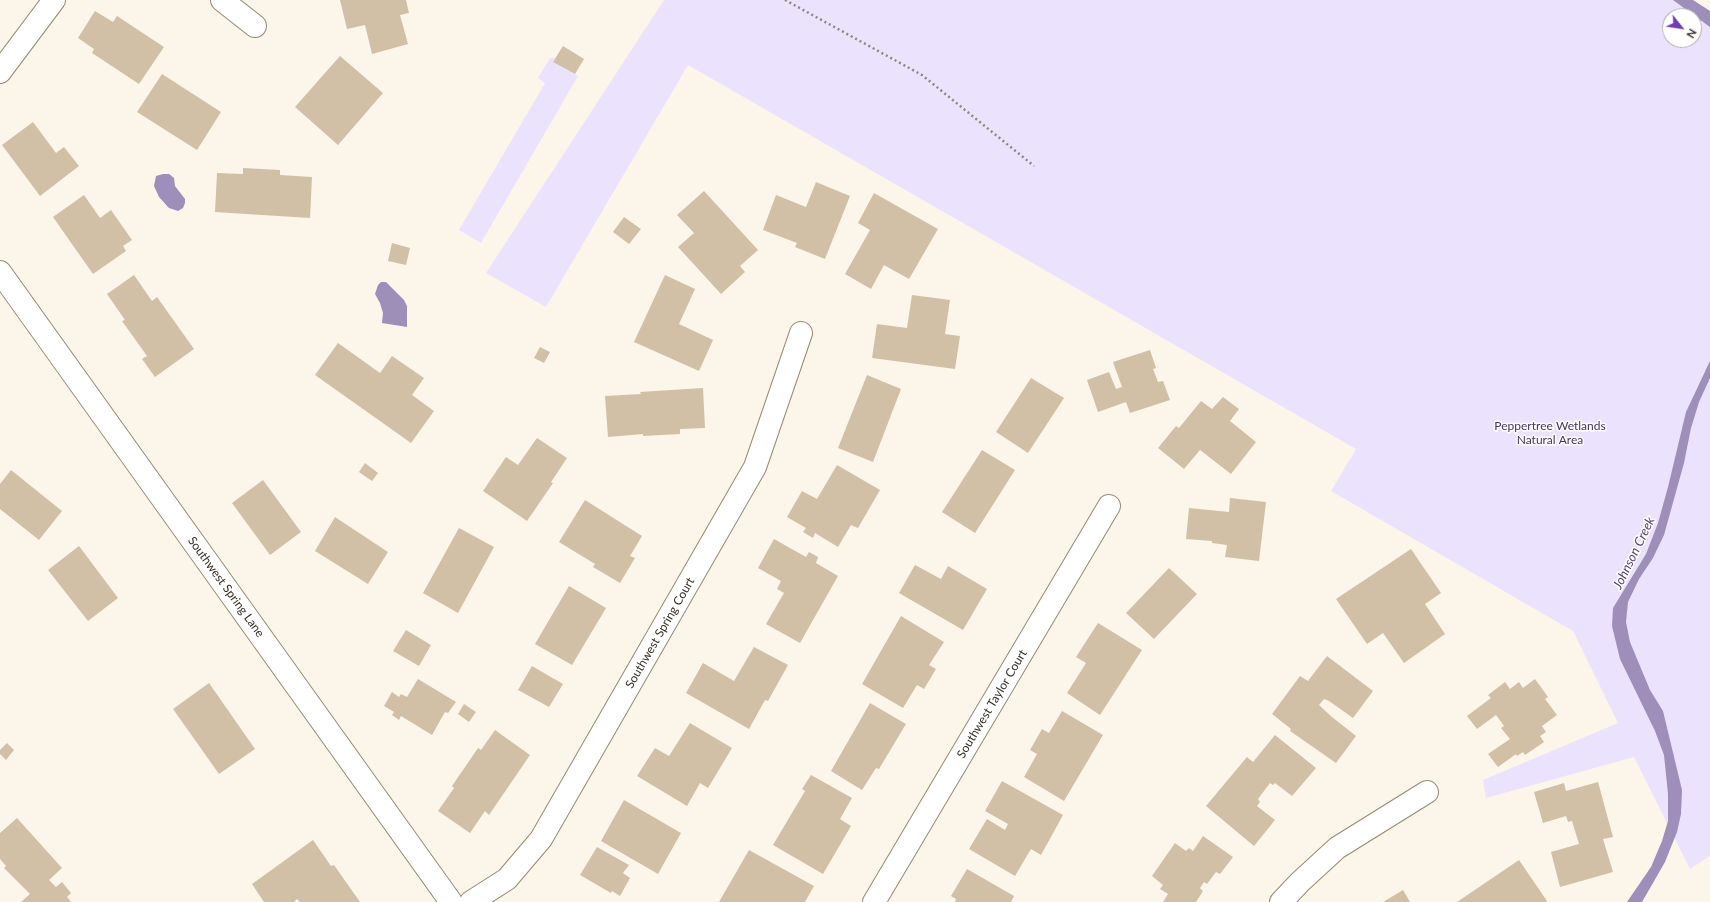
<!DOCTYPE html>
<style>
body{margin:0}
#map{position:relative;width:1710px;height:902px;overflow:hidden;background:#fcf5ea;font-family:Lato,sans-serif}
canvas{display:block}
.north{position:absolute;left:1662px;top:8px;width:40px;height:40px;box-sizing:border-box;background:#fff;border:1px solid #aeaba7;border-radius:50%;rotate:120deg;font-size:11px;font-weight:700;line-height:16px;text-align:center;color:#342d23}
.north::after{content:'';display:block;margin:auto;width:14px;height:18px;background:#703cb3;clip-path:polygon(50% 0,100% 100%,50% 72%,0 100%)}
</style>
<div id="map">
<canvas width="1710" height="902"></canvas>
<div class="north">N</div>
</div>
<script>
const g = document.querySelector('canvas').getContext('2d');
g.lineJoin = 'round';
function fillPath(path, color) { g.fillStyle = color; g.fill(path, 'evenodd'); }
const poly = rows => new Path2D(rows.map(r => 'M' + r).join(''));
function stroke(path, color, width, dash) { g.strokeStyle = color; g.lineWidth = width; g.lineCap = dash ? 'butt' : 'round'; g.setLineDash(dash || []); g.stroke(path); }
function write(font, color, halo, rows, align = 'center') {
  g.font = font + ' Lato,sans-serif'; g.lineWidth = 3; g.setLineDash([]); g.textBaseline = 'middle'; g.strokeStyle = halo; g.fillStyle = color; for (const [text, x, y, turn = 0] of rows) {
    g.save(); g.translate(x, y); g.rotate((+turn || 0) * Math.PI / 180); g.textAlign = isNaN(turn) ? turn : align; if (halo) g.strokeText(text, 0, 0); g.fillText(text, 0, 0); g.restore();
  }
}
fillPath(poly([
 [664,0,1680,0,1710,17,1710,856,1690,869,1634,757,1486,798,1483,780,1618,723,1573,631,1331,491,1356,449,688,65,546,307,486,273],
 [1670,16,1694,16,1694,40,1670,40],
 [550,58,555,58,553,62,578,76,481,243,459,230,545,83,538,78]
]), '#ebe3fe');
fillPath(poly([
 [1673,0,1693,0,1710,11,1710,27],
 [163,174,169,174,174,178,175,186,185,199,185,203,183,208,178,211,169,208,159,197,154,186,156,176],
 [381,282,386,282,404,300,407,306,407,327,382,323,383,313,380,303,375,294,378,285],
 [1710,361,1710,378,1699,402,1691,428,1684,463,1664,535,1653,558,1639,579,1628,602,1626,622,1630,642,1650,690,1663,711,1682,790,1681,814,1677,832,1665,862,1642,902,1627,902,1651,867,1662,841,1668,821,1668,794,1664,755,1655,731,1620,659,1612,626,1613,608,1646,554,1658,523,1668,487,1686,412]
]), '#9d8eba');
fillPath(poly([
 [340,0,406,0,409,13,400,15,408,44,372,54,365,25,347,29],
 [95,11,113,22,117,16,164,47,139,84,92,53,94,49,78,38],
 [563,46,584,59,575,74,553,62],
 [340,56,383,93,338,145,295,107],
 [162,74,221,112,197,150,137,112],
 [33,122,56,153,64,147,79,166,40,196,2,145],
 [243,168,280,170,280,175,312,177,310,218,215,212,217,173,243,174],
 [816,182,850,196,825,259,795,247,797,243,763,230,776,195,806,207],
 [704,191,758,250,740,266,745,272,721,294,678,247,694,233,677,215],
 [874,193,938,229,909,279,884,265,871,289,845,274,870,230,858,223],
 [84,195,100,218,111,210,132,240,123,246,126,251,93,274,53,217],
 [624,217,641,229,629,244,613,232],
 [392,243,410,248,406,265,388,261],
 [134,275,152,301,157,297,194,349,155,377,142,359,147,356,122,321,125,320,107,294],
 [665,275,695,289,679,324,713,340,699,371,634,342],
 [912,295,950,300,945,334,960,336,955,369,872,358,877,324,907,328],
 [338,343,380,373,392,356,424,378,412,395,434,411,411,443,315,375],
 [540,347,550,352,544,363,534,358],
 [1150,350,1156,368,1153,369,1158,382,1163,381,1170,400,1130,413,1126,402,1098,412,1087,380,1109,372,1116,389,1122,387,1113,362],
 [867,375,901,389,873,462,838,448],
 [1031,378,1064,398,1028,453,996,432],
 [703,388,705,428,680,429,680,434,643,436,643,434,608,437,605,396,641,394,640,392],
 [1223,397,1239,409,1230,421,1256,442,1231,474,1200,450,1184,469,1158,448,1176,426,1179,428,1201,401,1212,409],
 [537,438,567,458,551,482,553,483,527,521,483,491,506,457,518,465],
 [982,450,1015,470,975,533,942,512],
 [365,463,378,473,372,481,359,472],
 [837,465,880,490,858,528,851,525,838,547,815,533,813,538,803,532,806,528,787,517,802,491,817,499],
 [11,470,62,511,39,540,0,509,0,484],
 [263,480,301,532,270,555,232,503],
 [1230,498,1266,502,1259,561,1225,557,1227,545,1212,543,1212,541,1186,539,1189,508,1229,512],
 [585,500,642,536,630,556,635,558,620,583,593,567,595,564,559,542],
 [335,517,388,552,368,584,315,551],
 [459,528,494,547,458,613,423,593],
 [774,539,806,557,809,552,818,557,816,563,838,576,800,643,766,624,784,593,777,589,781,581,758,568],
 [79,546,118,598,88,621,48,570],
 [1411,549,1441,593,1425,604,1445,634,1404,663,1383,633,1367,644,1336,599],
 [915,565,941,579,948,566,987,589,963,630,899,593],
 [1169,568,1197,594,1154,639,1126,613],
 [569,586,606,608,572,665,535,644],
 [901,616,944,642,929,665,936,669,924,689,917,685,903,708,862,684],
 [1098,623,1142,650,1100,715,1067,693,1086,663,1076,657],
 [406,630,431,645,419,666,393,651],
 [754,647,788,665,768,701,765,700,749,729,686,693,703,663,734,681],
 [1327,656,1373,691,1353,718,1329,701,1324,699,1319,705,1332,717,1356,736,1336,763,1290,731,1291,729,1272,714,1300,676,1308,681],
 [532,666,563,684,549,707,518,690],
 [418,679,456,702,448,713,445,712,432,735,401,716,399,720,392,715,394,712,384,706,392,692,399,697,401,694,407,697],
 [1535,679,1548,697,1545,699,1557,715,1542,726,1546,732,1540,736,1544,742,1525,755,1523,752,1517,756,1516,754,1498,767,1488,754,1510,739,1501,728,1504,726,1496,715,1477,729,1467,716,1491,698,1488,695,1505,682,1510,689,1519,682,1523,688],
 [209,683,255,749,219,774,173,709],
 [870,703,906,724,879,769,876,768,862,790,831,771],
 [464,704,476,712,469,722,458,714],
 [1062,711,1103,735,1064,801,1024,777,1037,754,1030,750,1042,729,1049,733],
 [690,723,732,748,708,788,700,783,687,806,637,776,655,748,669,756],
 [495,730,530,755,489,815,485,811,470,833,438,811,454,788,452,786,478,748,481,750],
 [1275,735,1316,768,1292,796,1275,783,1273,785,1270,783,1258,799,1260,802,1257,806,1275,820,1254,846,1206,806,1247,757,1253,762],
 [7,743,14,750,6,760,0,754,0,750],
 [811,775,852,798,840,819,851,826,823,874,773,845,805,791,802,789],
 [1002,781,1063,815,1041,855,1031,849,1015,876,969,849,987,819,1005,830,1008,824,985,811],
 [1598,782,1613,837,1603,839,1613,872,1560,887,1551,852,1579,844,1572,821,1568,822,1566,816,1543,823,1534,792,1564,783,1566,791],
 [624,800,681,833,658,874,601,841],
 [17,818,62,868,49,880,56,887,62,882,71,893,67,897,71,902,21,902,30,894,4,868,6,866,0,859,0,833],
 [1203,836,1233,857,1220,874,1216,872,1207,884,1204,882,1200,888,1203,891,1196,902,1163,902,1168,894,1160,889,1163,885,1152,876,1175,843,1186,851,1189,848,1193,851],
 [313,840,331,866,334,865,360,902,300,902,297,899,294,902,264,902,252,884],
 [597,847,629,865,623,873,630,878,620,896,612,891,611,893,580,875],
 [749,850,814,886,805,902,719,902],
 [1519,860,1547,901,1546,902,1457,902],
 [967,869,1014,896,1011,902,955,902,956,899,951,896],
 [1403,890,1410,902,1383,902]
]), '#d1c0a6');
const minor = poly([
 [222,0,255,26],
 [0,272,451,902],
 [471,902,507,879,541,839,755,467,801,333],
 [874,902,1109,506],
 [1281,902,1300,882,1337,848,1427,792]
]);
const tertiary = poly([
 [0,72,54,0]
]);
stroke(minor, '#998970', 24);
stroke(tertiary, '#998970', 24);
stroke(poly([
 [785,0,922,75,1034,166]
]), '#8e877d', 2.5, [2, 3]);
stroke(minor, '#fff', 22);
stroke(tertiary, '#fff', 22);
write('12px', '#47316a', '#fff', [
 ["Peppertree Wetlands",1550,426],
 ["Natural Area",1550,440]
]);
write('12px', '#342d23', '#fff', [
 ["Southwest Spring Lane",226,587,54],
 ["Southwest Spring Court",660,633,-60],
 ["Southwest Taylor Court",992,704,-59]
]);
write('italic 13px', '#553f79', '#fff', [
 ["Johnson Creek",1634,553,-64]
]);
</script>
